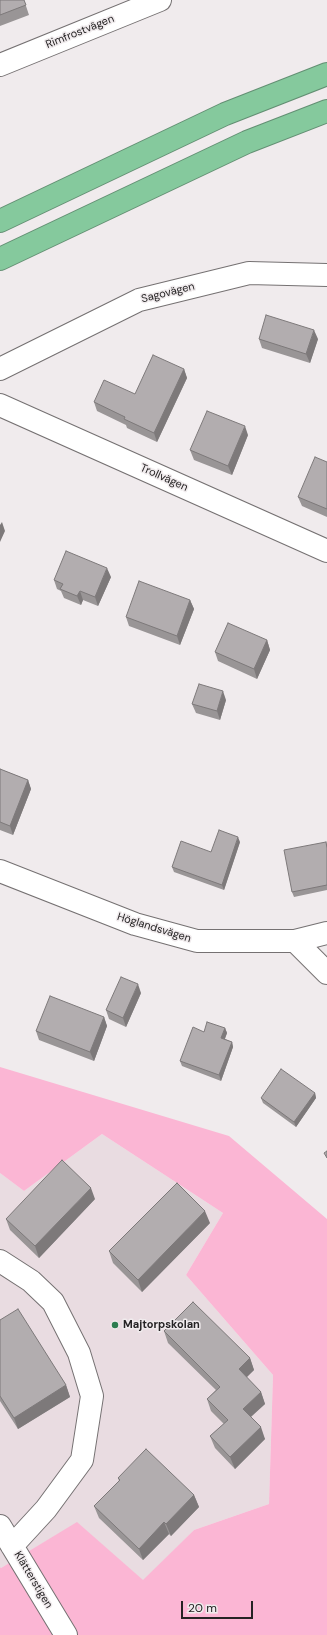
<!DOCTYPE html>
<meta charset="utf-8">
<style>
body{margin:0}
#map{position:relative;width:327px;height:1635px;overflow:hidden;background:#f0ebed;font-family:"DM Sans",sans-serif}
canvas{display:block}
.scale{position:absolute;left:181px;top:1601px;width:72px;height:18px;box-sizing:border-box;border:2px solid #252324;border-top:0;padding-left:5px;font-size:12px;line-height:14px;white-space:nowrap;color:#252324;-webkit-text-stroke:3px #f0ebed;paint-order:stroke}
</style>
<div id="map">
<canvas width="327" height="1635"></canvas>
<div class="scale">20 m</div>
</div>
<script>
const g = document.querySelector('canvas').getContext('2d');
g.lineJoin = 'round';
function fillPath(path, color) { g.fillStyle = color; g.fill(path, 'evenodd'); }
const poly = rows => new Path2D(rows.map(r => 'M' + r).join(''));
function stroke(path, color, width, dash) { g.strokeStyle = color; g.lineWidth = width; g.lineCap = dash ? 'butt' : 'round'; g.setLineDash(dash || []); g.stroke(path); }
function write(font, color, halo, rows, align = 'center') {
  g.font = font + ' "DM Sans",sans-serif'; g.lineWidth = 3; g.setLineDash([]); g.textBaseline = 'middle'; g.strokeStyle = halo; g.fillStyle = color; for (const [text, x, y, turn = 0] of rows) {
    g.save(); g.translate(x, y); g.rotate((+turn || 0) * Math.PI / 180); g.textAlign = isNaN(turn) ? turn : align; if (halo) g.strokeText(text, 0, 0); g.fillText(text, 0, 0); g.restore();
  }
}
fillPath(poly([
 [102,1134,223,1213,186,1275,273,1375,269,1504,194,1530,143,1581,77,1523,1,1568,0,1567,0,1173,24,1191]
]), '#e9dce1');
fillPath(poly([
 [0,1067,229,1136,327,1219,327,1635,0,1635,0,1567,1,1568,77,1522,143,1580,194,1530,269,1504,273,1375,186,1275,223,1213,102,1134,24,1191,0,1173]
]), '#fbb6d4');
const minor = poly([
 [0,65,160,0],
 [0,369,139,300,249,273,327,275],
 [0,405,327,551],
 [0,871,135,924,197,941,295,941,327,933],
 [295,941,327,973],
 [0,1261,31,1281,53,1302,79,1353,92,1396,82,1460,46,1509,12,1546],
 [0,1526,66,1635]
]);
const highway = poly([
 [0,221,225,114,327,74],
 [0,259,247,142,327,111]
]);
stroke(minor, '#757172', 24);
stroke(highway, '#638f73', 24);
stroke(minor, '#fff', 22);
stroke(highway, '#85c99d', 22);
fillPath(poly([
 [0,0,24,0,29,15,0,26],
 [259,339,318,339,310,363,262,348],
 [184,369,187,378,157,442,127,428,126,425,97,411,94,402,135,394],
 [248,435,232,475,194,460,190,450],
 [327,462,327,517,302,506,298,497],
 [111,577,98,606,83,600,81,605,64,598,61,591,57,589,54,580],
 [190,600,194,609,180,645,129,626,126,617],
 [267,640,270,650,257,679,218,661,215,652],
 [226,700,220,720,196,713,192,704],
 [0,769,28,780,31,789,13,835,0,830],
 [240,842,224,890,174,872,172,867,211,852],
 [326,842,327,845,327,890,294,897,292,892],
 [141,993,126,1027,109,1019,106,1010],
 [104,1017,107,1026,94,1061,39,1040,36,1031],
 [225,1028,227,1033,225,1039,232,1042,233,1047,221,1081,182,1066,180,1061,204,1032],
 [315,1093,316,1098,296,1127,263,1103,261,1098],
 [95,1199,39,1258,10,1230,6,1219],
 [210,1223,142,1292,113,1263,109,1251],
 [0,1320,66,1385,70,1397,18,1429,0,1401],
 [164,1331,250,1358,254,1370,246,1377,261,1392,265,1404,251,1417,265,1439,235,1469,215,1448,210,1436,224,1424,211,1411,207,1399,216,1390,168,1343],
 [118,1478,194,1495,199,1507,171,1536,169,1534,143,1560,99,1518,94,1506,119,1481]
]), '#999596');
fillPath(poly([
 [314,330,318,339,310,363,306,354],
 [184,369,187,378,157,442,154,433],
 [245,426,248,435,232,475,228,466],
 [2,522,5,531,0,542,0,525],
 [107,568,111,577,98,606,95,597],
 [80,591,83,600,81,605,77,596],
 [190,600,194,609,180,645,177,636],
 [267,640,270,650,257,679,254,669],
 [223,691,226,700,220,720,217,711],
 [28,780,31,789,13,835,10,826],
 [238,837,240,842,224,890,222,885],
 [138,984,141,993,126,1027,123,1018],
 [104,1017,107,1026,94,1061,90,1052],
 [225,1028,227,1033,223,1043,221,1038],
 [232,1042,233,1047,221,1081,219,1075],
 [315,1093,316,1098,296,1127,294,1122],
 [91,1188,95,1199,39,1258,35,1246],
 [205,1211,210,1223,142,1292,138,1280],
 [250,1358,254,1370,243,1381,239,1369],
 [66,1385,70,1397,18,1429,14,1418],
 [261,1392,265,1404,247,1420,243,1409],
 [261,1427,265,1439,235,1469,230,1457],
 [194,1495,199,1507,171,1536,166,1524],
 [164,1522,169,1534,143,1560,139,1549]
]), '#7d797a');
const building = poly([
 [0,0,24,0,26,5,0,15,0,0],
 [266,315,314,330,306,354,259,339,266,315],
 [153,355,184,369,154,433,124,419,125,417,94,402,104,380,135,394,153,355],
 [207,411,245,426,228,466,190,450,207,411],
 [315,457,327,462,327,509,298,497,315,457],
 [66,551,107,568,95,597,80,591,77,596,60,589,63,584,54,580,66,551],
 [139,581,190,600,177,636,126,617,139,581],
 [228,623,267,640,254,669,215,652,228,623],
 [199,684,223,691,217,711,192,704,199,684],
 [0,769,28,780,10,826,0,822,0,769],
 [219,830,238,837,222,885,172,867,181,841,211,852,219,830],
 [326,842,327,848,327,885,292,892,284,850,326,842],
 [121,977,138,984,123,1018,106,1010,121,977],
 [50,996,104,1017,90,1052,36,1031,50,996],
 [207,1022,225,1028,221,1038,232,1042,219,1075,180,1061,193,1027,204,1032,207,1022],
 [281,1069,315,1093,294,1122,261,1098,281,1069],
 [327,1151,327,1158,324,1153,327,1151],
 [62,1160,91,1188,35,1246,6,1219,62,1160],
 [177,1183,205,1211,138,1280,109,1251,177,1183],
 [193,1302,250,1358,239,1369,261,1392,243,1409,261,1427,230,1457,210,1436,228,1420,207,1399,220,1387,164,1331,193,1302],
 [18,1309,66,1385,14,1418,0,1396,0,1320,18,1309],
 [146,1449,194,1495,166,1524,164,1522,139,1549,94,1506,120,1480,118,1478,146,1449]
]);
fillPath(building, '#b2adaf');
stroke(building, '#7d797a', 1);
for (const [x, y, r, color] of [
 [115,1325,4,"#2c7e50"]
]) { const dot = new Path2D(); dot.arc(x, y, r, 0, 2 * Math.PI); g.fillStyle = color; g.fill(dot); stroke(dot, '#f0ebed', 1.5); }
write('11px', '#252324', '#f0ebed', [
 ["Rimfrostvägen",80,32,-22],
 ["Sagovägen",168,293,-14],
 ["Trollvägen",164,478,24],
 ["Höglandsvägen",154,928,17],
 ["Klätterstigen",33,1580,59]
]);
write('bold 11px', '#252324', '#f0ebed', [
 ["Majtorpskolan",123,1325]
], 'left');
</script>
